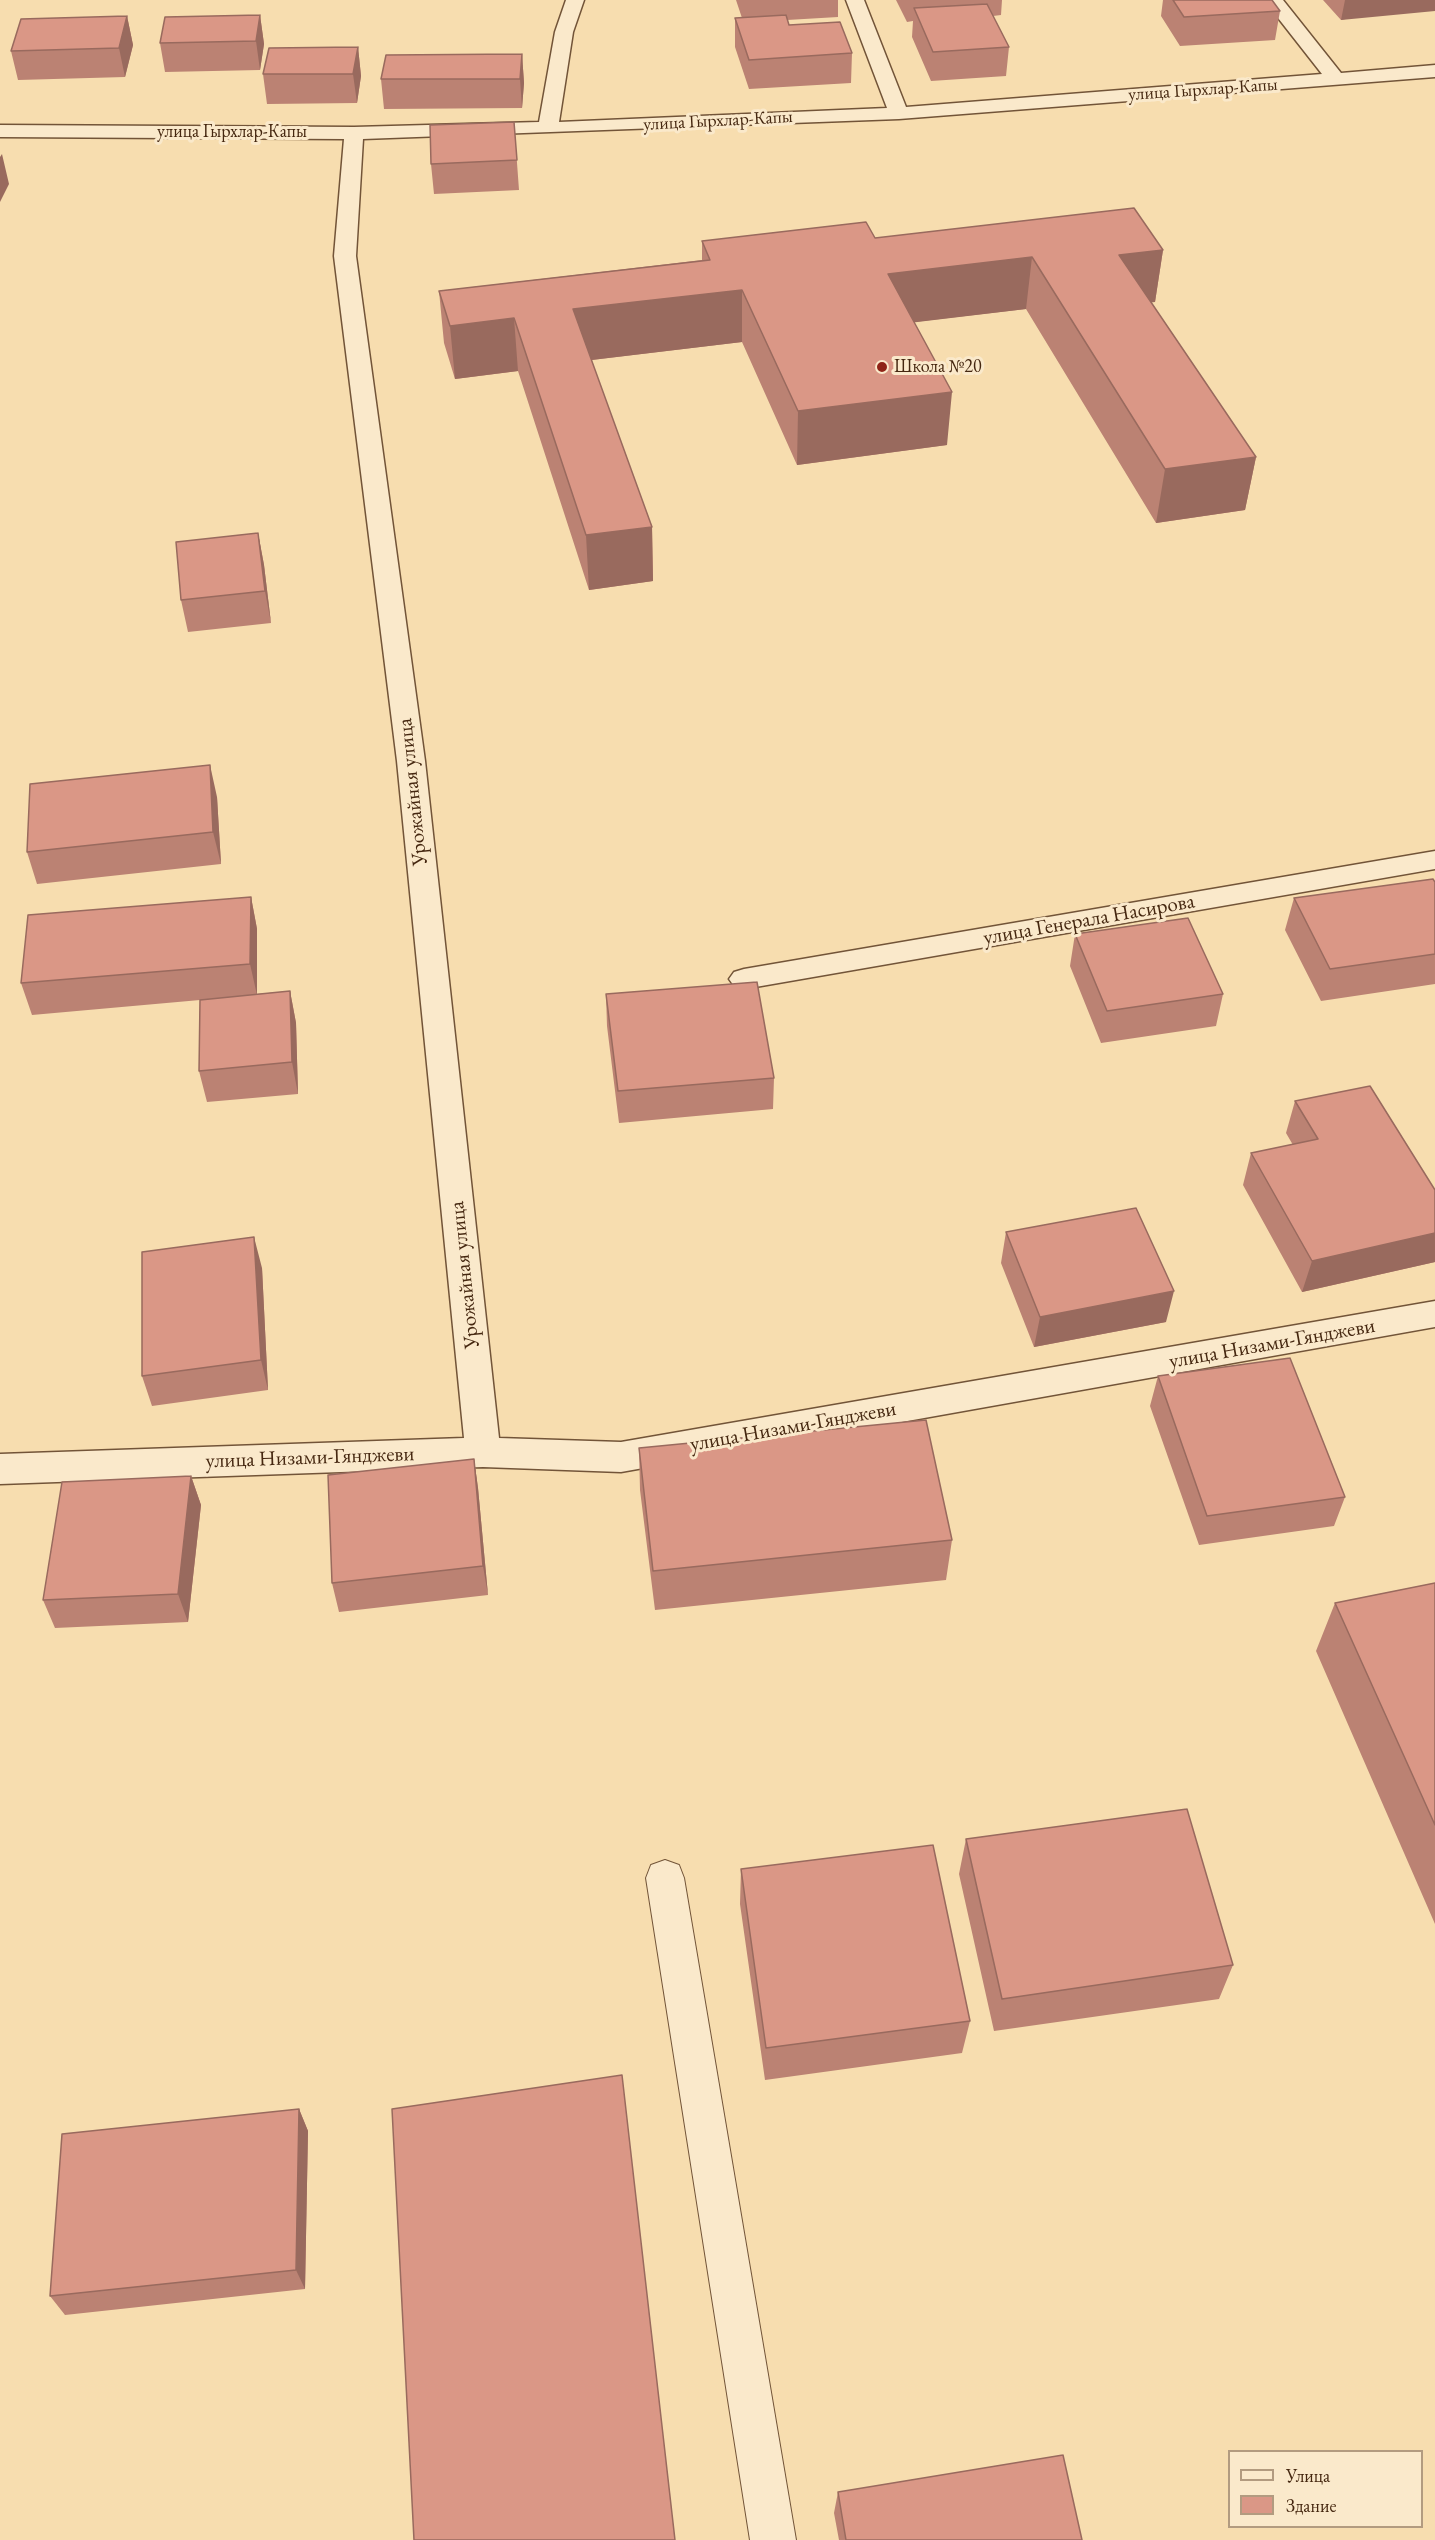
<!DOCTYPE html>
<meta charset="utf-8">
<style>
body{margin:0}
#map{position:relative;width:1435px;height:2540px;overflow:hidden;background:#f7ddaf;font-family:"EB Garamond",serif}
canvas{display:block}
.legend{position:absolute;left:1228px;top:2450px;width:195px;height:78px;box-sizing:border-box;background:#fae9cb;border:2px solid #b29b80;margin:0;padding:8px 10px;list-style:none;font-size:18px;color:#452710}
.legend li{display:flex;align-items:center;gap:12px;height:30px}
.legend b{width:30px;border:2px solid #b29b80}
</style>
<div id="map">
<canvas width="1435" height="2540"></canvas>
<ul class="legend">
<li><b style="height:8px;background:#fae9cb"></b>Улица</li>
<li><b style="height:16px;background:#da9786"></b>Здание</li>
</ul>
</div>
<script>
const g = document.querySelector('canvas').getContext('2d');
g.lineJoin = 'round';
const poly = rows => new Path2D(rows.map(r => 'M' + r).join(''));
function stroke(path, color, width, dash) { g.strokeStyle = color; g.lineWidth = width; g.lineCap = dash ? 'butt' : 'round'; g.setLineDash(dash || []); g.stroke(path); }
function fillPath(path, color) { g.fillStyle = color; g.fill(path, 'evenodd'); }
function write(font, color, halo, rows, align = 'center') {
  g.font = font + ' "EB Garamond",serif'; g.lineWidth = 6; g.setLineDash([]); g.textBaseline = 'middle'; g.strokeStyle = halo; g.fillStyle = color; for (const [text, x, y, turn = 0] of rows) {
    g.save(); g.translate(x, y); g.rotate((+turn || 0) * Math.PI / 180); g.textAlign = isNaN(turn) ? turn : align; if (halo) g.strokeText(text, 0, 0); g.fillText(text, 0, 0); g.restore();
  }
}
const lane = poly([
 [665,1860,679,1865,684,1878,796,2540,750,2540,646,1878,651,1865,665,1860]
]);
const street = poly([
 [566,0,584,0,573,32,559,122,887,108,846,0,864,0,906,107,1322,74,1264,0,1283,0,1341,73,1435,65,1435,77,899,119,363,139,356,256,425,761,499,1438,621,1442,1435,1301,1435,1327,621,1472,483,1467,0,1484,0,1454,464,1438,397,761,334,256,344,139,0,137,0,125,354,127,539,122,555,32,566,0],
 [1435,851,1435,869,744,989,734,986,729,979,734,972,744,969,1435,851]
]);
stroke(lane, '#725438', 2);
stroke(street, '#725438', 3);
fillPath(lane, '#fae9cb');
fillPath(street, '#fae9cb');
fillPath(poly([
 [736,0,838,0,838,17,787,20,789,25,852,53,851,83,749,89,735,47,735,18,742,18],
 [896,0,1002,0,1001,15,993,16,1009,47,1006,76,931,81,912,37,913,21,907,22],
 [1163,0,1272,0,1280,11,1275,40,1180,46,1161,16],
 [1323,0,1435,0,1341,20],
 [260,15,264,44,260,70,165,72,160,43],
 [127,16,133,45,125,77,18,80,11,51],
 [358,47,361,76,357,103,267,104,263,74],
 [522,54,524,83,522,108,384,109,381,79],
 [514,122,519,190,434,194,431,164],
 [875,238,1163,250,1155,302,1151,302,1256,457,1245,510,1156,523,1026,309,914,322,947,445,797,465,742,342,591,360,652,527,653,581,589,590,518,371,455,379,444,343,439,291,702,260,702,241],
 [258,533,264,565,271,623,188,632,181,600],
 [217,797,221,864,37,884,27,852],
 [1435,882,1435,984,1321,1001,1285,930,1294,898],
 [251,897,257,929,257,994,290,991,296,1023,298,1094,207,1102,199,1071,200,1000,32,1015,21,983],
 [1075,934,1223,994,1216,1026,1101,1043,1070,966],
 [606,994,774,1078,773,1109,619,1123,607,1026],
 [1295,1101,1435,1190,1435,1262,1302,1292,1243,1185,1251,1153,1293,1145,1286,1133],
 [1006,1232,1166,1322,1034,1347,1001,1263],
 [262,1268,268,1390,152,1406,142,1376],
 [1158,1376,1345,1497,1334,1526,1199,1545,1150,1406],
 [639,1448,952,1540,946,1580,655,1610,640,1490],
 [474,1459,478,1488,488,1595,339,1612,332,1583],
 [191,1476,201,1505,188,1622,55,1628,43,1600],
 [1435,1583,1435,1924,1316,1651,1335,1603],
 [966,1839,1233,1965,1219,1999,994,2031,959,1874],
 [741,1869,970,2021,962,2053,765,2080,740,1904],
 [299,2109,308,2131,305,2289,65,2315,50,2296],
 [838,2492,1082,2540,839,2540,834,2513]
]), '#bb8273');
fillPath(poly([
 [1345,0,1435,0,1435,11,1341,20],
 [260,15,264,44,260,70,256,41],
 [127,16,133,45,125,77,119,48],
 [358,47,361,76,357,103,353,74],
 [522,54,524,83,522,108,520,79],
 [2,154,9,184,0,202,0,157],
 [1163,250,1155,302,1112,307,1119,255],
 [1032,257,1026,309,884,326,888,274],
 [742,290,742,342,575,362,573,309],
 [514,318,518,371,455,379,450,326],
 [952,392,947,445,797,465,798,411],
 [1256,457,1245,510,1156,523,1165,469],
 [652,527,653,581,589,590,586,535],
 [258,533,264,565,271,623,265,591],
 [210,765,217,797,221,864,213,832],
 [251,897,257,929,257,995,250,964],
 [290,991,296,1023,298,1094,292,1062],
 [1435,1233,1435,1262,1302,1292,1312,1261],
 [254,1237,262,1268,268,1390,261,1360],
 [1174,1291,1166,1322,1034,1347,1040,1317],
 [474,1459,478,1488,488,1595,483,1566],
 [191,1476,201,1505,188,1622,178,1594],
 [299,2109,308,2131,305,2289,296,2270]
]), '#996a5e');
const building = poly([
 [1173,0,1272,0,1280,11,1184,17,1173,0],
 [987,4,1009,47,933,52,914,8,987,4],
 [260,15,256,41,160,43,165,17,260,15],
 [786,15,789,25,840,22,852,53,749,60,735,18,786,15],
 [127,16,119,48,11,51,21,19,127,16],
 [358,47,353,74,263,74,269,48,358,47],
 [522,54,520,79,381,79,386,55,522,54],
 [514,122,517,160,431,164,430,125,514,122],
 [1134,208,1163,250,1119,255,1256,457,1165,469,1032,257,888,274,952,392,798,411,742,290,573,309,652,527,586,535,514,318,450,326,439,291,710,260,702,241,866,222,875,238,1134,208],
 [258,533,265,591,181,600,176,542,258,533],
 [210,765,213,832,27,852,30,784,210,765],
 [1433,879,1435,882,1435,954,1330,969,1294,898,1433,879],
 [251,897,250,964,21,983,28,915,251,897],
 [1188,918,1223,994,1107,1011,1075,934,1188,918],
 [757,982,774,1078,618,1091,606,994,757,982],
 [290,991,292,1062,199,1071,200,1000,290,991],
 [1370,1086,1435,1190,1435,1233,1312,1261,1251,1153,1318,1139,1295,1101,1370,1086],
 [1136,1208,1174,1291,1040,1317,1006,1232,1136,1208],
 [254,1237,261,1360,142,1376,142,1252,254,1237],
 [1290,1358,1345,1497,1207,1516,1158,1376,1290,1358],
 [926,1420,952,1540,653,1571,639,1448,926,1420],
 [474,1459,483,1566,332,1583,328,1475,474,1459],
 [191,1476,178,1594,43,1600,62,1482,191,1476],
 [1435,1583,1435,1825,1335,1603,1435,1583],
 [1187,1809,1233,1965,1002,1999,966,1839,1187,1809],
 [933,1845,970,2021,766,2048,741,1869,933,1845],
 [622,2075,675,2540,414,2540,392,2109,622,2075],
 [299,2109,296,2270,50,2296,62,2134,299,2109],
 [1063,2455,1082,2540,846,2540,838,2492,1063,2455]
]);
fillPath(building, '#da9786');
stroke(building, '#996a5e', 1.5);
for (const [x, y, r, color] of [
 [882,367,6,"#8f2418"]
]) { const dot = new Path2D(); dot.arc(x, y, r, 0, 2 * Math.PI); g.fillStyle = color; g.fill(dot); stroke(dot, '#fae9cb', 2); }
write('18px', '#452710', '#fae9cb', [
 ["улица Гырхлар-Капы",1203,90,-4],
 ["улица Гырхлар-Капы",718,121,-3],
 ["улица Гырхлар-Капы",232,132]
]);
write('18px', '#452710', '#fae9cb', [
 ["Школа №20",894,367]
], 'left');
write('21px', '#452710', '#fae9cb', [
 ["Урожайная улица",413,792,-96],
 ["улица Генерала Насирова",1089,920,-10],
 ["Урожайная улица",465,1275,-96],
 ["улица Низами-Гянджеви",1272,1344,-10],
 ["улица Низами-Гянджеви",793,1427,-10],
 ["улица Низами-Гянджеви",310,1458,-2]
]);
</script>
